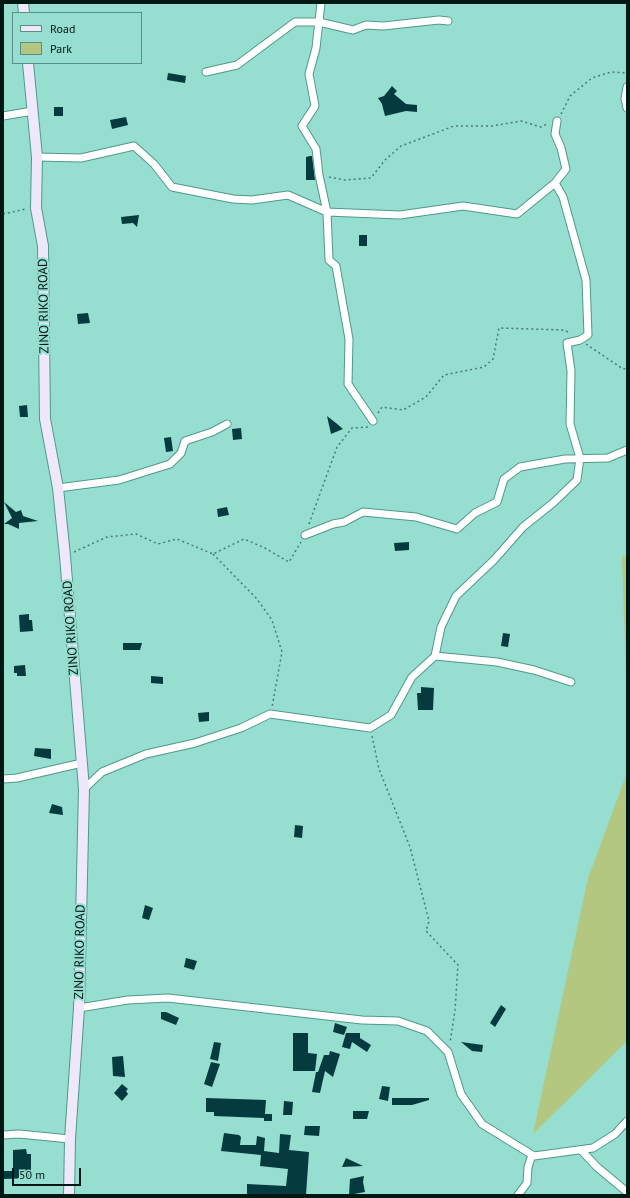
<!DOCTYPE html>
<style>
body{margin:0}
#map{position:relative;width:630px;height:1198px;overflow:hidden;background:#95ded0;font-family:"PT Sans",sans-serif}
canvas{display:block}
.frame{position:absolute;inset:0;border:4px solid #001814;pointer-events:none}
.legend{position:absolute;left:12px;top:12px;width:130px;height:52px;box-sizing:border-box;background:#95ded0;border:1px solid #598f85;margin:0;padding:5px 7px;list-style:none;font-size:12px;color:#001814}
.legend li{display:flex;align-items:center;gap:8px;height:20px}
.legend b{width:20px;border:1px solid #598f85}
.scale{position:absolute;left:12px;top:1168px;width:69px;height:18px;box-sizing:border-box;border:2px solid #001814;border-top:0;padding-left:5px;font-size:12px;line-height:14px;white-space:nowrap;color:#001814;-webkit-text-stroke:3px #95ded0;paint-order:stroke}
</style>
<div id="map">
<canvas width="630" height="1198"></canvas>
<div class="frame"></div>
<ul class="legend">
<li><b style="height:5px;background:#efe8fa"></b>Road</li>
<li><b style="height:11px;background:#b4c781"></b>Park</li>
</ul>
<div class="scale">50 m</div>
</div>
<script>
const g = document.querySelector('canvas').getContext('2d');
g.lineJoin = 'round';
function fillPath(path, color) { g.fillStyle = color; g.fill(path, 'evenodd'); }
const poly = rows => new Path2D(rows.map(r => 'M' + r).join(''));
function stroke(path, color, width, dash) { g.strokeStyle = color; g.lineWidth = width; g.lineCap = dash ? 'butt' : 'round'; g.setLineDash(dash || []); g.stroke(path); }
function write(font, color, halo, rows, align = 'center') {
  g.font = font + ' "PT Sans",sans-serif'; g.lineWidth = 4; g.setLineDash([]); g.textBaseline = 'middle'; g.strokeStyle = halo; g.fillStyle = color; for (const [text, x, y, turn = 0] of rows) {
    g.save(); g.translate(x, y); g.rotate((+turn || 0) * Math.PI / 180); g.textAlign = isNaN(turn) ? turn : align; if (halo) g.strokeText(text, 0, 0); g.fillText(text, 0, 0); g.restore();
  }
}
fillPath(poly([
 [627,556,627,706,622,557],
 [627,773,627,1041,533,1134,588,878]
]), '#b4c781');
fillPath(poly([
 [168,73,186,76,185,83,167,80],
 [392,86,397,91,394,94,406,104,417,105,417,112,406,111,385,116,382,104,378,98,384,96],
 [54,107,63,107,63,116,54,116],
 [126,117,128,125,112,129,110,120],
 [310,156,312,156,315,180,306,180,306,157],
 [139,215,137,227,133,223,122,224,121,217],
 [359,235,367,235,367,246,359,246],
 [88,313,90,323,78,324,77,314],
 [27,405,28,417,20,417,19,406],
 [327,416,336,423,343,429,331,434],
 [241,428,242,439,233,440,232,429],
 [171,437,173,451,166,452,164,438],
 [4,502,16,512,21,510,23,516,38,521,19,523,19,529,8,524,4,524,12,518],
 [227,507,229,515,218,517,217,509],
 [409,542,409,550,395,551,394,543],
 [29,614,29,620,32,620,33,631,20,632,19,615],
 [503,633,510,634,508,647,501,646],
 [123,643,142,643,140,650,123,650],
 [25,665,26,676,17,676,17,673,14,673,14,666],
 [151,676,163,677,163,684,151,683],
 [421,687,434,688,433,710,418,710,417,693,421,693],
 [209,712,209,721,199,722,198,713],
 [35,748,51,749,51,759,34,756],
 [52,804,62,807,63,815,49,813],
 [295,825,303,826,302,838,294,837],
 [145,905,153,908,149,920,142,918],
 [186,958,197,961,194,970,184,967],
 [501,1005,506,1009,495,1027,490,1023],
 [161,1012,166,1012,179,1018,176,1025,161,1019],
 [335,1023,347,1027,344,1035,333,1032],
 [293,1033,308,1033,308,1053,317,1054,315,1071,293,1071],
 [346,1033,360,1033,360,1038,371,1045,367,1052,352,1042,350,1049,342,1047],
 [214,1042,221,1043,218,1061,210,1059],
 [461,1042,483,1045,482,1052,472,1051],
 [330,1051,340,1054,333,1077,325,1071,320,1093,312,1092,316,1072,318,1072,324,1055,329,1055],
 [123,1056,125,1077,113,1076,112,1057],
 [211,1062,220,1064,212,1087,204,1084],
 [122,1084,128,1089,126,1091,128,1094,122,1101,114,1093],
 [382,1086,390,1087,388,1101,379,1099],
 [206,1098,266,1100,265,1114,272,1114,272,1121,264,1121,264,1118,214,1116,214,1112,206,1112],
 [392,1098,429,1098,429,1100,412,1105,392,1105],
 [284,1101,293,1102,292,1115,283,1115],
 [353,1111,369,1111,367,1119,353,1119],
 [305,1126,320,1126,319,1136,304,1135],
 [224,1133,239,1135,241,1137,240,1145,256,1145,257,1136,265,1138,264,1151,279,1153,280,1134,291,1135,289,1150,309,1152,306,1195,247,1195,247,1184,286,1186,288,1169,260,1166,261,1155,221,1151],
 [26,1149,27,1154,31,1154,31,1178,3,1179,3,1171,13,1171,13,1150],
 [346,1158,363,1166,342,1167],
 [364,1176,363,1182,365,1192,349,1195,350,1179]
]), '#053b3f');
const street = poly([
 [321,3,316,48,309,74,315,106,302,126,316,149,319,175,327,212,329,260,336,266,349,339,348,384,373,421],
 [206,72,237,65,295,22,319,22,353,30,366,25,383,26,439,20,448,21],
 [627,87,625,99,627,108],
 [3,116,33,111],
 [37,157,81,158,134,146,154,164,172,187,233,199,252,200,288,195,327,212,400,215,463,206,517,214,555,183,566,169,561,148,555,134,557,121],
 [58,488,119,480,170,464,181,453,185,441,212,432,227,424],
 [305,535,333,524,344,522,363,512,416,517,457,529,475,513,497,502,504,479,520,467,565,459,608,458,627,450],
 [435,656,441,627,456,596,494,560,523,527,553,503,577,480,580,458,570,424,571,371,567,343,580,340,588,335,586,280,563,197,555,183],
 [3,779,17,778,82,763],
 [84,789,102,772,146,754,195,743,241,728,270,714,370,728,391,715,412,677,435,656,497,662,534,670,571,682],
 [79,1008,128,1000,168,998,362,1020,398,1021,427,1031,448,1052,461,1094,482,1124,534,1156,593,1148,615,1134,627,1121],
 [3,1135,19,1134,70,1139],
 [581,1150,597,1167,627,1192],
 [518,1195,527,1183,528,1167,532,1155]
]);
const secondary = poly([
 [23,3,24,13],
 [28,63,37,157,36,208,43,246,45,419,58,488,65,556,84,789,79,1008,70,1139,69,1195]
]);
stroke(street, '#50988c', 9);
stroke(secondary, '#50988c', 12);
stroke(poly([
 [561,114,570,96,592,78,611,72,627,73],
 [329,177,345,180,371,178,385,160,401,146,454,126,492,126,521,121,541,127,547,124],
 [3,214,26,209],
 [586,344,623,369,627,368],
 [378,413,382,407,403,410,426,397,444,375,484,367,493,359,499,328,565,330,570,334],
 [309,524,337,447,352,428,368,427],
 [74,552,107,537,136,534,158,544,177,539,213,554,244,539,265,548,289,562,301,542],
 [213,554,257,599,272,620,282,652,272,707],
 [372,736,379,769,410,847,429,921,426,931,458,965,455,1010,450,1043]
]), '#4a7a71', 1.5, [2, 3]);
stroke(street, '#fff', 7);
stroke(secondary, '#efe8fa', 10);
write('13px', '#001814', '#95ded0', [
 ["ZINO RIKO ROAD",44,306,-91],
 ["ZINO RIKO ROAD",71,628,-94],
 ["ZINO RIKO ROAD",80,952,-89]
]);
</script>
